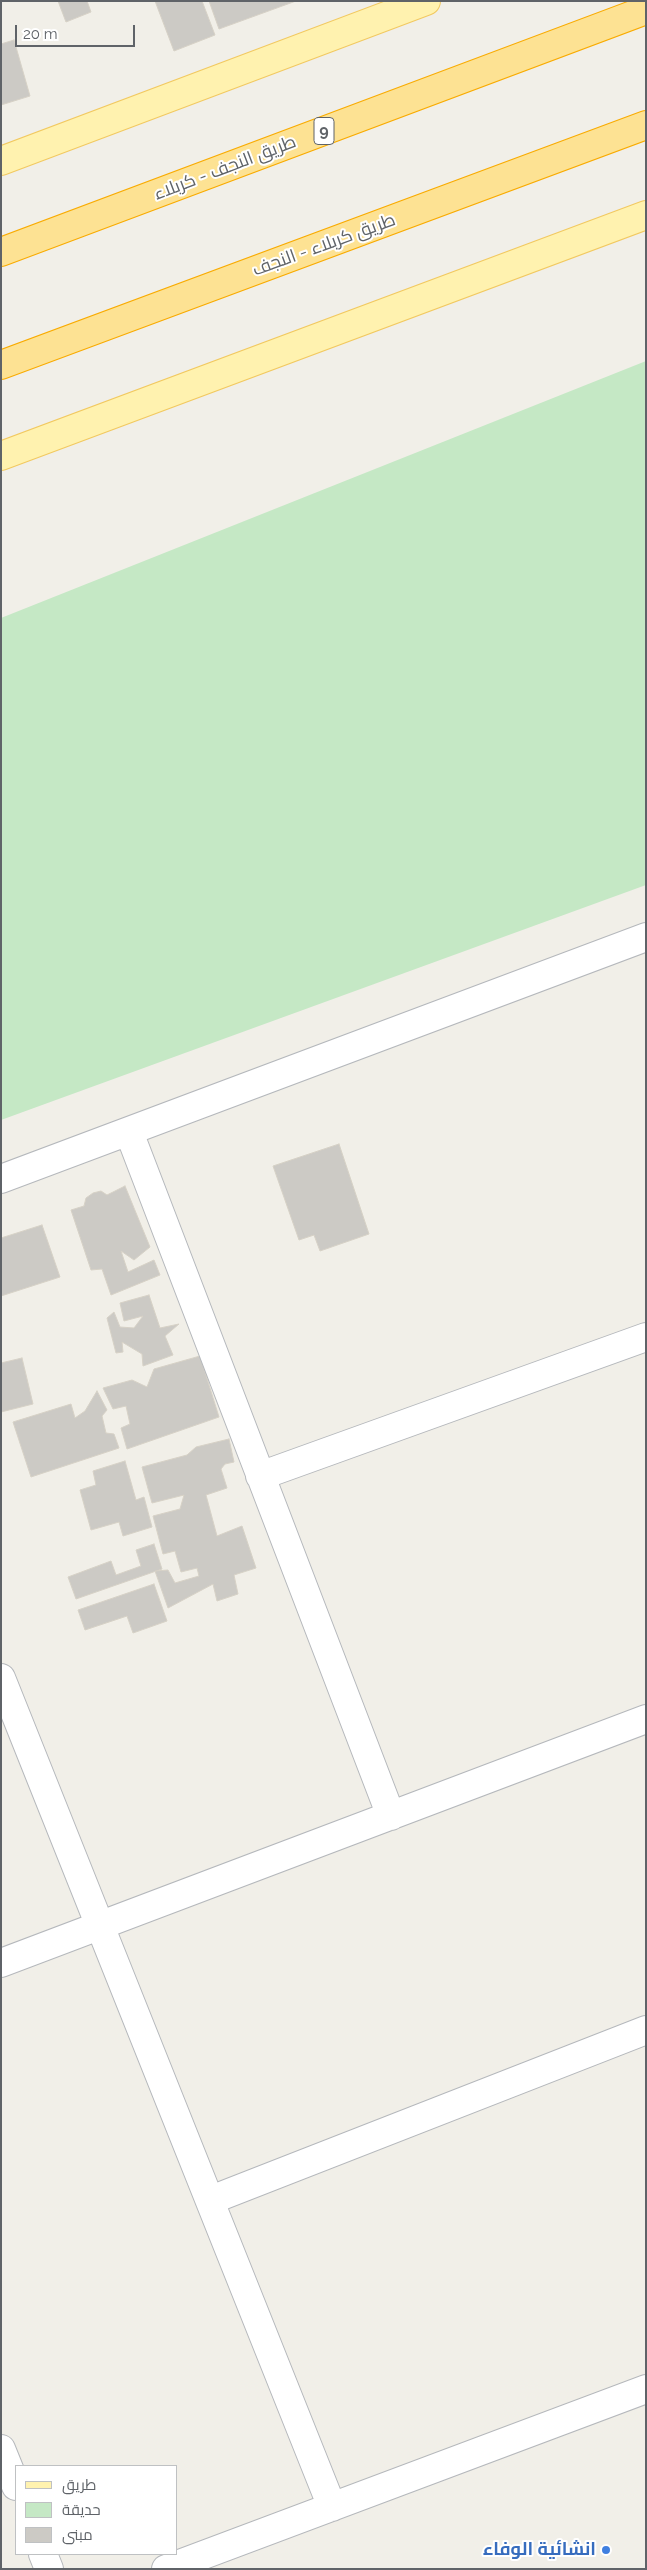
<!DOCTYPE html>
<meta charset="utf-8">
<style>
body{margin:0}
#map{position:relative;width:647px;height:2570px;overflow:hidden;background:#f1efe8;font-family:Raleway,Cairo,sans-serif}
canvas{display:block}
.frame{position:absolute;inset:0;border:2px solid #5f6368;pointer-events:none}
.legend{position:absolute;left:15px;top:2465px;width:162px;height:90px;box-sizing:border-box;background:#fff;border:1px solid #bfc1c3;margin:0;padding:6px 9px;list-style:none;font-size:15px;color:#5f6368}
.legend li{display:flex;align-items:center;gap:10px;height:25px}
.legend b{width:25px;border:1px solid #bfc1c3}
.scale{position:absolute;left:15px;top:25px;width:120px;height:22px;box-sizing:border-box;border:2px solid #5f6368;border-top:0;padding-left:6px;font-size:15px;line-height:18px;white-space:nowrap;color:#5f6368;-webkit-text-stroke:4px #fff;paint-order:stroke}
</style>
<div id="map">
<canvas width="647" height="2570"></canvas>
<div class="frame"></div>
<ul class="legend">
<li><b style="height:6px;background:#fff2af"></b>طريق</li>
<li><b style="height:14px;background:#c5e8c5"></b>حديقة</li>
<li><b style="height:14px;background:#cccac5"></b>مبنى</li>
</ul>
<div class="scale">20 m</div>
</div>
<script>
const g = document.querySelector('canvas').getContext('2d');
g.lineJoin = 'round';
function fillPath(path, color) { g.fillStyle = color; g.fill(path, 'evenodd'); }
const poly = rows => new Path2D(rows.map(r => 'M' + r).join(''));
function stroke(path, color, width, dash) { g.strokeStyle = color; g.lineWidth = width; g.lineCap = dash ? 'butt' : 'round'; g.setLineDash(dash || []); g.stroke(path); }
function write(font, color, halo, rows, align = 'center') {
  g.font = font + ' Raleway,Cairo,sans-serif'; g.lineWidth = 4; g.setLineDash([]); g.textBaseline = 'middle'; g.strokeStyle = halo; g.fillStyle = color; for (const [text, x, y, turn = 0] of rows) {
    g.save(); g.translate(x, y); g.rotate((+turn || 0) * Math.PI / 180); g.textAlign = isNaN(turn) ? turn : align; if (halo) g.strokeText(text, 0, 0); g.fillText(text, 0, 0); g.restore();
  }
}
fillPath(poly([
 [646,361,646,885,1,1120,1,618]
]), '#c5e8c5');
const building = poly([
 [58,1,87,1,91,12,66,22,58,1],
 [155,1,202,1,215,35,174,51,155,1],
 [209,1,296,1,219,29,209,1],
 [14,40,30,96,1,105,1,44,14,40],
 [339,1144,369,1234,320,1251,314,1235,299,1240,273,1166,339,1144],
 [125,1186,150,1247,134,1260,121,1251,128,1272,154,1260,160,1275,111,1295,102,1269,91,1270,71,1210,84,1206,86,1198,93,1193,101,1191,107,1195,125,1186],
 [42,1225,60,1277,1,1296,1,1238,42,1225],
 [149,1295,160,1328,179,1324,165,1336,173,1355,143,1366,142,1354,122,1342,123,1352,116,1353,107,1318,114,1312,120,1327,134,1328,143,1316,124,1321,120,1303,149,1295],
 [200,1356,219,1417,127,1449,121,1428,130,1424,126,1406,113,1409,103,1388,132,1380,147,1387,154,1369,200,1356],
 [22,1358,33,1404,1,1412,1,1363,22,1358],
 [97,1391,107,1410,102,1416,106,1433,114,1434,119,1448,31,1477,13,1422,71,1404,75,1418,85,1411,97,1391],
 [229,1439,234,1462,225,1464,221,1469,227,1488,206,1495,217,1536,242,1526,256,1568,234,1575,238,1594,217,1601,213,1584,168,1608,155,1571,168,1570,175,1583,199,1576,197,1568,181,1572,175,1551,163,1554,153,1516,180,1509,184,1495,152,1503,142,1467,187,1455,196,1447,229,1439],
 [125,1461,136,1500,144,1497,152,1527,123,1536,119,1522,91,1530,80,1490,96,1485,93,1471,125,1461],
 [154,1544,162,1569,76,1599,68,1577,111,1561,116,1575,141,1566,136,1550,154,1544],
 [154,1584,167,1621,133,1633,127,1616,85,1630,78,1610,154,1584]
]);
fillPath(building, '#cccac5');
stroke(building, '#d6d1c6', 1);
const minor = poly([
 [129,1132,391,1816],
 [1,1179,646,937],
 [260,1476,646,1337],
 [1,1678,332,2507],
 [1,1963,646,1719],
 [211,2200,646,2030],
 [1,2449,16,2486],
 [43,2554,49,2569],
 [166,2569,646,2389]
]);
const major = poly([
 [1,161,426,1],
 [1,456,646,215]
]);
const highway = poly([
 [1,252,646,10],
 [1,365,646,125]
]);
stroke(minor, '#b5b8bc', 30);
stroke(major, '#f2c960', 30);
stroke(highway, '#f9ab00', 30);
stroke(minor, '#fff', 28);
stroke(major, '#fff2af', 28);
stroke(highway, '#fde293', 28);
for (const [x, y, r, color] of [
 [606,2550,5,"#3f7fe0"]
]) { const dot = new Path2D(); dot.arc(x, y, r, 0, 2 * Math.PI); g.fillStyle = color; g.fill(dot); stroke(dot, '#fff', 2); }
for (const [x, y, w] of [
 [324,131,20]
]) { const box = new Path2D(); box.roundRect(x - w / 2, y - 13.5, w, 27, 4); g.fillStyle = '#fff'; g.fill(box); stroke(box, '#5f6368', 1); }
write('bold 16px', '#5f6368', null, [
 ["9",324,131]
]);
write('18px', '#5f6368', '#fff', [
 ["طريق النجف - کربلاء",225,168,-21],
 ["طريق کربلاء - النجف",324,245,-20]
]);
write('bold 18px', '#366cbe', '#fff', [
 ["انشائية الوفاء",596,2550]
], 'right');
</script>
